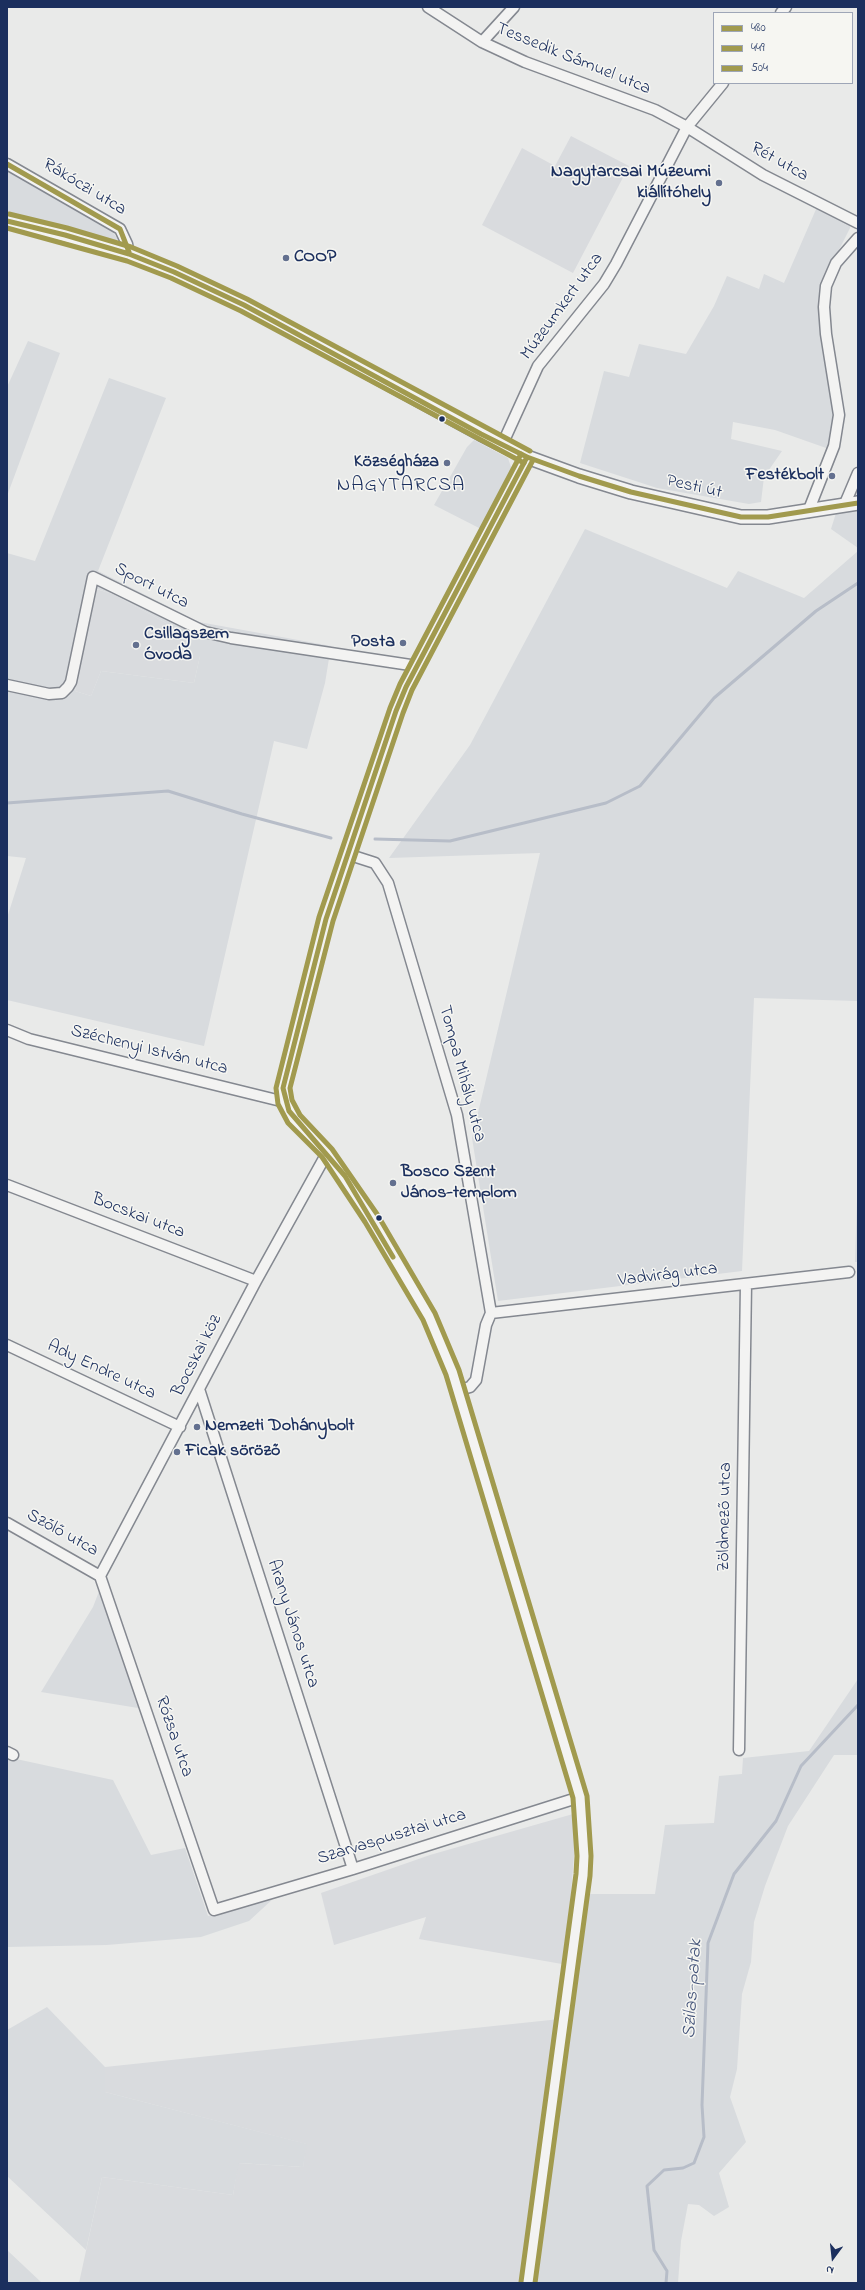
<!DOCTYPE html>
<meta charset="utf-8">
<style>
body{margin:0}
#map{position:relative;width:865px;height:2290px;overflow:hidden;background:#e9eae9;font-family:"Indie Flower",sans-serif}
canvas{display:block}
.frame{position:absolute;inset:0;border:8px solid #1b2f5e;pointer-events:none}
.legend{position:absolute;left:713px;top:12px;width:140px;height:72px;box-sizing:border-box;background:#f6f6f2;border:1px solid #9ea6b7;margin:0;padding:5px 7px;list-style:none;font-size:12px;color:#1b2f5e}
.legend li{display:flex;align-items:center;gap:8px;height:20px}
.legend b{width:20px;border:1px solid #9ea6b7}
.north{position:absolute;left:813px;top:2238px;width:40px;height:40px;-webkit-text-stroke:3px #f6f6f2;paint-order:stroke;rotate:195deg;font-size:11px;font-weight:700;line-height:16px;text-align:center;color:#1b2f5e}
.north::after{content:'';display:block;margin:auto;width:14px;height:18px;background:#1b2f5e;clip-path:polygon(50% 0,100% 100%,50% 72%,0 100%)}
</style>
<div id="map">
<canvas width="865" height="2290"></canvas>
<div class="frame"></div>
<ul class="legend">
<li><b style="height:5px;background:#a19a4e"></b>480</li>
<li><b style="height:5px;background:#a19a4e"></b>449</li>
<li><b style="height:5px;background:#a19a4e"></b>504</li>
</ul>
<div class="north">N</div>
</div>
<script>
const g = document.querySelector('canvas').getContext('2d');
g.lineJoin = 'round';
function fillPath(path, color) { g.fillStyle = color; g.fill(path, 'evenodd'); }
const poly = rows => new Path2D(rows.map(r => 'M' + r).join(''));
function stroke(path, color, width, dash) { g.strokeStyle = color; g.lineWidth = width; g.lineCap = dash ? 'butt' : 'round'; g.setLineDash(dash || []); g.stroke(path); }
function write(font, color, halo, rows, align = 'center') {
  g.font = font + ' "Indie Flower",sans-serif'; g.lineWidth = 3; g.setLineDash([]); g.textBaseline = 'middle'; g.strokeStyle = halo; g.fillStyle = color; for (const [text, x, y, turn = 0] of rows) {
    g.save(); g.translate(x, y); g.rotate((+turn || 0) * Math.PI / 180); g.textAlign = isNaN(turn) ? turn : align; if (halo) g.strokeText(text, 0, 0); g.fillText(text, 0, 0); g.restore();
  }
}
fillPath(poly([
 [571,136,629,166,573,273,482,225,522,148,555,166],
 [96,589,113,594,190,636,200,656,194,683,101,671,91,696,75,691],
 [573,1814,575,1843,571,1894,562,1964,419,1939,426,1917,334,1945,321,1893,430,1855],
 [560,2019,526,2283,79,2283,102,2177,233,2195,238,2163,303,2167,306,2144,105,2092,105,2067]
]), '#d9dbde');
fillPath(poly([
 [7,171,112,231,117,238,116,244,64,228,7,215],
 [817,207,850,223,850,228,834,260,822,298,838,416,829,449,775,430,733,422,731,439,782,451,764,477,761,502,749,504,657,488,580,463,604,371,629,377,639,344,686,354,714,306,727,276,759,289,764,274,784,283],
 [28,341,60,353,7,496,7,387],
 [109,378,166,398,98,571,199,622,331,646,325,683,307,749,274,741,204,1046,7,1000,7,918,26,858,7,856,7,553,35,561],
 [97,589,113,594,190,636,185,654,200,656,194,683,101,671,91,696,75,691],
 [474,440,508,458,512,470,481,529,434,505,467,447],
 [858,492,858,548,831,529,842,494],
 [585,529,727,588,738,571,804,598,858,551,858,1001,754,998,742,1271,498,1301,472,1138,540,853,389,858,470,745],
 [858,1168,858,1262,855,1262],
 [103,1581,144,1709,41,1692,93,1607],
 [858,1679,858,1755,834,1755,788,1826,765,1886,754,1922,751,1962,742,1994,737,2069,730,2097,746,2142,719,2173,729,2207,714,2216,699,2205,688,2204,681,2241,678,2283,526,2283,560,2019,562,1964,571,1894,655,1894,665,1825,714,1823,719,1776,742,1774,743,1758,809,1751],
 [7,1757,113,1780,151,1855,185,1848,208,1916,274,1898,249,1921,201,1937,107,1945,7,1947],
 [47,2007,105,2067,105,2092,307,2144,303,2167,239,2163,233,2195,102,2177,86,2250,7,2176,7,2030],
 [7,2250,42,2283,7,2283]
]), '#d8dbde');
stroke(poly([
 [7,803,168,791,242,814,331,838],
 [375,839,450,841,606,803,640,786,714,698,816,611,858,583],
 [666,2283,667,2271,654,2250,647,2186,664,2170,683,2168,694,2163,704,2137,702,2105,708,1943,734,1874,776,1821,801,1766,858,1705]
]), '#b7bdc8', 3);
const minor = poly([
 [428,7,482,42,525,62,655,110,687,127,763,175,858,223],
 [781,13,786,7],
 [482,42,514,7],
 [7,164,120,229,127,244,129,254],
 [502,445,538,366,604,284,616,264,687,127,723,83],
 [844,506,858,473],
 [808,512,834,446,839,415,826,334,824,307,826,286,836,263,858,238],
 [7,685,49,694,62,693,68,687,71,682,93,577,205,632,231,638,417,666],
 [347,854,375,863,388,883,457,1115,491,1313,486,1325,476,1380,470,1387,459,1390],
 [7,1030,29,1039,285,1102],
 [7,1185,256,1281],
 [491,1313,849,1272],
 [7,1345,180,1427],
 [199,1389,353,1869],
 [7,1523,100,1576],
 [100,1576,214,1910,353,1869,580,1797],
 [100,1576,256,1281,327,1153],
 [739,1750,746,1284],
 [7,1752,13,1755]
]);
const major = poly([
 [7,221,65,235,129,254,174,272,244,305,481,434,527,457,579,476,631,492,741,517,768,517,858,503],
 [527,457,406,687,396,711,326,919,283,1088,285,1102,294,1119,327,1153,371,1218,429,1317,453,1373,580,1797,584,1856,583,1875,528,2283]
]);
stroke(minor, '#848890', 13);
stroke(major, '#848890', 16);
stroke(minor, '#f3f3f2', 10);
stroke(major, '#f3f3f2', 13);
stroke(poly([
 [7,164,120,229,129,252],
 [7,221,65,235,129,254,174,272,244,305,481,434,527,457,579,476,631,492,741,517,768,517,858,503],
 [393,1257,345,1176,289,1111,283,1088,326,919,396,711,406,687,527,457]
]), '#a19a4e', 5);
stroke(poly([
 [7,228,127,261,171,278,241,311,524,463],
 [521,454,400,684,390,708,319,917,276,1088,278,1104,288,1123,322,1157,365,1222,423,1320,446,1375,573,1798,577,1856,576,1874,521,2282]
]), '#a19a4e', 5);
stroke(poly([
 [9,214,67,228,131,247,177,266,247,299,530,451],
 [533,460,412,690,403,713,333,921,290,1088,292,1100,300,1115,332,1149,377,1214,435,1313,459,1370,587,1796,591,1856,590,1876,535,2283]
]), '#a19a4e', 5);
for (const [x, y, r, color] of [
 [719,183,4,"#63708f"],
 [286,258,4,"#63708f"],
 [442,419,3.5,"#1b2f5e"],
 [447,463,4,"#63708f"],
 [832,476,4,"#63708f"],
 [403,643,4,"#63708f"],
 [136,645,4,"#63708f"],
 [393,1183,4,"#63708f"],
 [379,1218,3.5,"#1b2f5e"],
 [197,1427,4,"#63708f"],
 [177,1452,4,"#63708f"]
]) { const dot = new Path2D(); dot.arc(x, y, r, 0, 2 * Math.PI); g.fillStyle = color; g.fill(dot); stroke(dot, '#f6f6f2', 1.5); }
write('18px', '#1b2f5e', '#f6f6f2', [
 ["Tessedik Sámuel utca",573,60,22],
 ["Rét utca",779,163,29],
 ["Rákóczi utca",84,188,31],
 ["Múzeumkert utca",563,307,-54],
 ["Pesti út",694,488,13],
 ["Sport utca",151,587,27],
 ["Széchenyi István utca",149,1051,14],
 ["Tompa Mihály utca",461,1074,75],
 ["Bocskai utca",138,1217,21],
 ["Vadvirág utca",668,1276,-7],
 ["Bocskai köz",198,1356,-63],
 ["Ady Endre utca",101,1371,25],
 ["Zöldmező utca",726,1517,-89],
 ["Szőlő utca",62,1534,29],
 ["Arany János utca",292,1624,72],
 ["Rózsa utca",173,1737,71],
 ["Szarvaspusztai utca",392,1838,-17]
]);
write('bold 18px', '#1b2f5e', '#f6f6f2', [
 ["Nagytarcsai Múzeumi",711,173,"right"],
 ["kiállítóhely",711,194,"right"],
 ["COOP",294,258],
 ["Községháza",439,463,"right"],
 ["Festékbolt",824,476,"right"],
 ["Csillagszem",144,635],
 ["Óvoda",144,656],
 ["Posta",395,643,"right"],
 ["Bosco Szent",401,1173],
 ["János-templom",401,1194],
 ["Nemzeti Dohánybolt",205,1427],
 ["Ficak söröző",185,1452]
], 'left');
write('italic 19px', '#44547a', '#f6f6f2', [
 ["Szilas-patak",694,1989,-86]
]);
g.letterSpacing = '1px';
write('20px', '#1b2f5e', '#f6f6f2', [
 ["NAGYTARCSA",401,487]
]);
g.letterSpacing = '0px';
</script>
